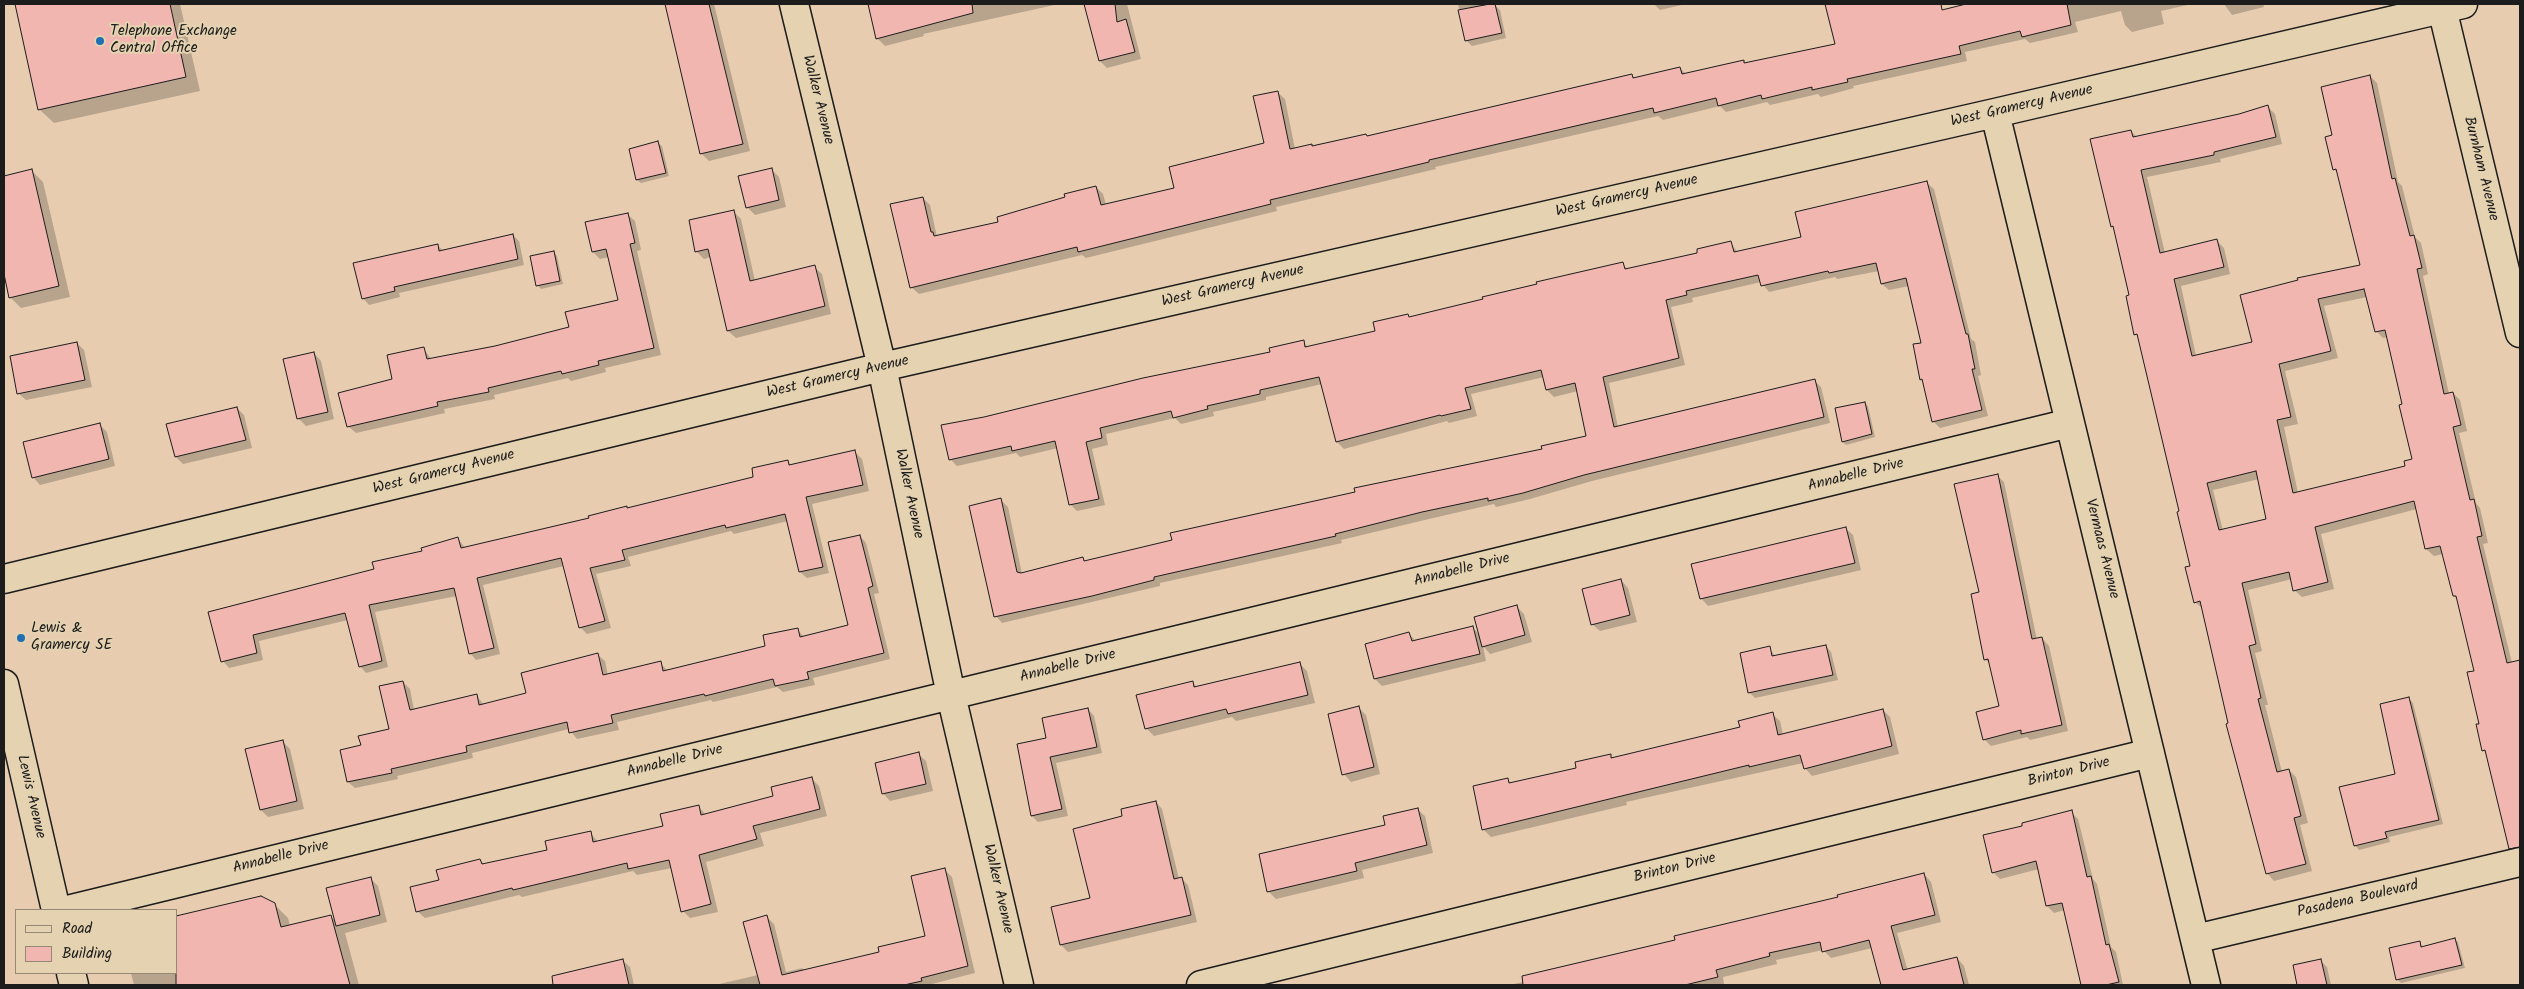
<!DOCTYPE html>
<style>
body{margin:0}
#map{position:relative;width:2524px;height:989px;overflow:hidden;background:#e7ccb0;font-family:Kalam,sans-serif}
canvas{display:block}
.frame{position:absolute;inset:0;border:5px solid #1c1c1c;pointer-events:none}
.legend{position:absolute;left:15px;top:909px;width:162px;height:65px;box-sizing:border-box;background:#e5d2b0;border:1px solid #958975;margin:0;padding:6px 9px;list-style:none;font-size:15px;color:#1c1c1c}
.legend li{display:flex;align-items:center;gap:10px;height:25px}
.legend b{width:25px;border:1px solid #958975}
</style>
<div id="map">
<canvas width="2524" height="989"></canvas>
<div class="frame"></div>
<ul class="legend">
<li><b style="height:6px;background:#e5d2b0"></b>Road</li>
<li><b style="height:14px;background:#f1b6b0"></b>Building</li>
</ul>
</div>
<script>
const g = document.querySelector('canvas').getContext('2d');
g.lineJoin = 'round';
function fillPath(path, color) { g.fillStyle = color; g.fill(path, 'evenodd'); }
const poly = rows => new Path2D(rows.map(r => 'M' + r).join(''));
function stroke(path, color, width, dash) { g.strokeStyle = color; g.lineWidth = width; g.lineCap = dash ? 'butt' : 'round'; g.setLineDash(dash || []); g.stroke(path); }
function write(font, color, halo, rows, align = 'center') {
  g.font = font + ' Kalam,sans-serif'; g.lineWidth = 4; g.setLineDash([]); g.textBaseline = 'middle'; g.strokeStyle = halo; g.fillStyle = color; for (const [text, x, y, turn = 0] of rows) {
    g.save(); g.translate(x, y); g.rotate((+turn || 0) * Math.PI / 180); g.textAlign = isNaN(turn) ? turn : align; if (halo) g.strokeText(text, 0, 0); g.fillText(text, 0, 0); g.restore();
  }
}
fillPath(poly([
 [16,4,180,4,200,91,54,123,39,109],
 [666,4,714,4,750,151,709,161,702,154],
 [869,4,1059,4,923,34,924,36,885,46,877,38],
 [1085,4,1127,4,1141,59,1107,68,1100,61],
 [1458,4,1485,4,1485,6,1494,4,1500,10,1506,38,1472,46,1466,40],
 [1654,4,1686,4,1660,10],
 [1826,4,1877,4,1885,32,1971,4,1998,4,2000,6,2008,4,2192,4,2161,11,2164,24,2132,32,2125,25,2121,11,2075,22,2078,32,2030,43,2025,39,1965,52,1967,61,1853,86,1854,88,1821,97,1818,94,1770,105,1767,102,1726,112,1720,106,1663,120,1658,116,1435,167,1436,169,1276,207,1277,211,1086,258,1082,255,919,294,911,287,923,198,930,205,937,237,999,223,1096,187,1103,194,1106,205,1175,188,1266,144,1277,92,1285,99,1295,149,1366,135,1368,137,1631,75,1635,78,1680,68,1686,74,1743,61,1746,64,1836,45],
 [2224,4,2263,4,2264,7,2232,15],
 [2370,76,2377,83,2398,182,2402,186,2415,237,2421,243,2428,274,2423,276,2449,394,2453,393,2460,400,2467,431,2459,433,2476,503,2480,508,2488,543,2483,544,2512,663,2520,661,2520,817,2508,819,2488,755,2483,750,2475,672,2458,600,2454,596,2443,554,2434,556,2426,549,2417,509,2321,534,2334,589,2302,597,2294,590,2292,579,2248,590,2262,651,2255,653,2268,705,2265,705,2282,772,2289,770,2296,777,2308,823,2300,825,2312,871,2274,881,2267,873,2203,609,2195,602,2192,567,2139,337,2135,334,2130,296,2116,230,2112,226,2131,131,2137,137,2239,115,2268,107,2275,114,2282,144,2220,159,2221,162,2147,177,2165,253,2217,241,2224,248,2230,274,2181,286,2196,356,2253,343,2361,266,2338,173,2334,169,2334,136],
 [2367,297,2376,331,2383,338,2388,337,2414,460,2407,467,2298,493,2284,427,2298,424,2285,371,2338,358,2324,306],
 [2259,479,2268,520,2223,531,2213,490],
 [658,143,662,146,669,176,641,183,637,180,630,150],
 [771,169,779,177,786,207,755,215,747,207],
 [32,171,43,182,70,297,21,308,10,297,4,269,4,177],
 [1927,183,1934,189,1971,339,1975,342,1981,375,1978,376,1988,416,1940,428,1933,421,1924,382,1921,379,1923,344,1909,286,1889,290,1882,284,1879,271,1837,279,1835,277,1769,292,1761,282,1692,298,1693,302,1671,307,1685,365,1609,383,1618,427,1814,380,1821,387,1830,423,1592,481,1530,499,1496,507,1494,504,1429,519,1341,540,1342,543,1160,583,1160,586,1002,623,996,616,1001,500,1008,507,1022,574,1083,559,1086,562,1543,449,1587,436,1578,391,1554,397,1547,390,1544,377,1471,394,1477,416,1449,423,1447,421,1344,449,1337,442,1322,384,1266,397,1266,400,1213,412,1214,416,1181,424,1175,418,1106,434,1108,445,1092,449,1105,505,1077,511,1070,504,1058,448,1020,457,1016,453,957,466,950,459,1303,342,1309,348,1377,332,1408,315,1411,318,1622,264,1629,270,1699,254,1731,243,1738,253,1802,238],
 [734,212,741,219,755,281,814,267,822,274,831,314,736,338,728,331,711,257,704,259,697,252],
 [627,214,635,221,641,250,637,251,661,355,605,368,606,372,571,381,568,378,494,395,495,399,444,409,445,413,356,433,348,426,423,348,432,360,496,347,571,328,620,301,609,257,600,259,593,252],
 [513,235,519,241,524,265,399,293,400,297,369,305,363,298,437,245,444,251],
 [554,252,557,256,563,284,541,289,537,285],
 [77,343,84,350,92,387,26,400,18,393],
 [314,353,321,361,334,419,306,426,298,418],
 [1865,403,1868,406,1875,437,1846,445,1843,442],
 [237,408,244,415,252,448,183,464,176,457,168,425],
 [100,425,107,432,115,466,40,485,33,477],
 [855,452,862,459,869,491,812,504,829,573,807,578,800,572,788,521,734,534,731,531,628,557,631,566,596,574,611,628,587,634,580,627,564,566,483,585,500,654,476,660,470,653,457,596,375,612,388,667,366,673,360,666,348,620,259,641,263,660,229,668,223,661,210,612,375,570,458,539,466,549,755,477,787,461,792,466],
 [1997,475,2004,482,2037,640,2042,638,2049,646,2068,731,2030,740,2027,737,1991,746,1984,739,2000,707,1991,665,1985,659],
 [1845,528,1853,535,1861,570,1708,606,1701,598],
 [860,536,866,543,879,593,874,594,890,659,813,678,815,685,783,692,777,687,713,702,711,700,617,722,619,730,577,739,569,729,472,753,473,758,397,776,398,779,355,788,348,782,342,751,362,746,390,730,403,682,410,689,414,710,476,695,484,705,528,694,598,655,605,661,608,676,660,663,668,671,767,646,797,629,804,637,849,626],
 [1621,580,1628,588,1637,622,1600,631,1592,624],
 [1517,607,1524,614,1532,642,1490,654,1483,646,1486,661,1382,686,1375,679,1409,634,1416,641,1472,627,1479,634],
 [1826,646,1831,652,1838,680,1755,698,1749,692,1769,648,1776,657],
 [1300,664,1307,671,1315,703,1236,721,1232,717,1154,736,1147,729,1138,696,1192,682,1198,688],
 [2409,699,2413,703,2443,824,2389,837,2390,842,2359,850,2355,845,2397,775],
 [1358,707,1366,715,1380,774,1351,782,1344,774],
 [1088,709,1094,716,1102,753,1056,763,1068,816,1038,822,1032,816,1019,744,1047,738],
 [1883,710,1890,717,1899,754,1812,776,1805,768,1803,763,1626,802,1627,805,1491,837,1484,830,1475,787,1508,780,1512,784,1578,769,1610,755,1613,758,1741,728,1772,714,1780,721,1783,735],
 [282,741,290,749,304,809,268,817,261,810],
 [918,754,926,761,933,791,890,801,883,793],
 [812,779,819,786,827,816,760,833,764,846,706,862,718,912,690,918,683,911,672,868,637,875,633,871,522,897,519,895,425,918,417,911,440,881,480,860,485,865,548,851,590,832,598,842,664,827,698,806,706,815,775,797],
 [1156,802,1162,809,1179,879,1181,878,1188,885,1197,922,1068,952,1061,945,1092,899,1124,817],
 [1417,809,1425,816,1433,853,1362,870,1364,878,1276,899,1269,892,1260,855,1387,826],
 [2071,812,2078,819,2093,879,2097,884,2111,947,2116,952,2123,985,2082,985,2065,910,2054,913,2047,906,2039,869,2000,879,1993,872,2024,827],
 [945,870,952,877,975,973,928,985,715,985,758,975,767,917,774,924,786,972,802,968,805,971,881,953,926,937],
 [1924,874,1931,882,1941,922,1897,933,1912,985,1884,985,1872,948,1831,958,1823,950,1776,960,1777,964,1723,977,1724,984,1718,985,1509,985,1523,982,1522,977,1676,941],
 [371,879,378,886,387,922,345,933,359,985,134,985,131,973,176,973,274,904,288,918,290,926,331,917,336,921],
 [2455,939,2458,942,2465,968,2401,983,2397,979,2420,942,2423,948],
 [1957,958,1964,966,1969,985,1929,985,1925,966],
 [622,960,630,967,634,985,588,985,584,969],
 [2320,960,2327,967,2331,985,2298,985,2294,966]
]), '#0003');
const building = poly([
 [15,4,170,4,186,77,38,110,15,4],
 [665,4,709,4,743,144,700,154,665,4],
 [868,4,972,4,973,13,876,39,868,4],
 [1084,4,1115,4,1117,22,1126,19,1135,52,1099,61,1084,4],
 [1490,4,1495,4,1502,33,1465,41,1458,10,1490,4],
 [1825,4,1941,4,1942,10,1966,4,2067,4,2071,25,2022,37,2020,31,1959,46,1961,54,1847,79,1848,82,1812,90,1812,87,1762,99,1761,95,1718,106,1716,98,1654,113,1653,108,1429,160,1429,162,1270,200,1271,204,1078,252,1077,247,910,288,890,204,923,197,931,232,933,232,934,236,998,222,997,217,1065,197,1064,194,1096,186,1101,205,1174,188,1169,167,1264,143,1253,96,1278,91,1290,149,1312,144,1312,146,1366,134,1367,136,1632,74,1633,78,1680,67,1682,74,1744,60,1744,63,1835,44,1825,4],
 [2370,75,2392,179,2395,178,2410,236,2414,235,2422,268,2417,269,2444,394,2453,392,2461,425,2453,427,2470,500,2474,499,2482,536,2477,537,2507,663,2520,660,2520,847,2509,849,2485,750,2482,751,2476,724,2479,724,2467,672,2474,671,2456,596,2453,596,2440,546,2425,549,2414,501,2315,527,2328,582,2293,591,2289,572,2242,583,2256,644,2249,646,2261,698,2258,699,2277,772,2289,769,2301,816,2294,818,2306,864,2266,874,2226,724,2228,723,2200,601,2194,603,2185,567,2190,566,2177,512,2179,511,2137,334,2134,335,2126,296,2129,295,2113,226,2111,227,2090,139,2131,130,2133,137,2239,114,2268,105,2276,137,2214,152,2214,155,2141,170,2160,253,2217,239,2224,267,2174,279,2192,356,2252,342,2240,295,2298,280,2297,278,2360,265,2336,169,2333,170,2325,137,2332,135,2321,87,2370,75],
 [2364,289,2375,332,2385,330,2402,404,2399,405,2412,459,2404,461,2405,466,2293,493,2277,420,2291,417,2279,364,2331,351,2318,299,2364,289],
 [2256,471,2266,519,2219,530,2207,483,2256,471],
 [658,141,666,173,636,180,629,149,658,141],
 [772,168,779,200,746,208,738,176,772,168],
 [32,169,59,286,9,298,4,274,4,176,32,169],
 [1927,181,1966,334,1968,334,1975,369,1972,369,1982,410,1932,422,1922,379,1920,380,1913,344,1921,343,1906,278,1881,284,1876,263,1829,273,1828,271,1761,286,1758,275,1686,291,1687,295,1666,300,1679,358,1603,377,1614,427,1815,379,1824,417,1584,475,1523,493,1488,501,1488,498,1422,512,1335,534,1336,536,1154,577,1154,580,1092,596,994,617,969,506,1001,498,1017,572,1021,573,1083,557,1084,561,1172,540,1170,533,1355,492,1354,488,1542,449,1541,446,1586,436,1575,383,1546,390,1541,370,1465,388,1471,409,1441,416,1440,415,1336,442,1319,377,1260,390,1260,394,1207,406,1208,409,1173,418,1171,411,1100,428,1102,438,1086,442,1099,499,1069,505,1055,441,1012,451,1011,446,949,460,941,425,984,417,1143,378,1270,352,1269,348,1304,340,1305,347,1375,331,1373,322,1408,314,1409,317,1483,299,1482,297,1537,284,1536,282,1623,262,1625,269,1697,253,1697,249,1731,241,1734,252,1801,237,1795,212,1927,181],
 [734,210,750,281,815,265,825,306,727,331,708,249,695,252,689,220,734,210],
 [628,213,635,243,630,244,654,348,598,361,599,365,562,374,561,371,488,388,489,392,437,402,438,406,347,427,338,393,392,379,387,355,424,347,427,359,495,346,569,327,565,312,618,300,606,249,592,252,585,222,628,213],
 [513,234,518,259,394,287,395,291,362,299,353,263,438,244,439,251,513,234],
 [554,251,560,281,536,286,530,256,554,251],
 [77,342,85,380,17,394,10,356,77,342],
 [314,352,328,412,297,419,283,359,314,352],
 [1865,402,1872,434,1842,442,1835,408,1865,402],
 [237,407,246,440,175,457,166,424,237,407],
 [100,423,109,459,32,478,23,442,100,423],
 [855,450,863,485,806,497,823,567,799,572,785,514,726,528,725,525,622,550,625,560,590,568,605,621,579,628,561,558,477,578,494,648,469,654,454,588,369,605,382,661,359,667,345,613,253,635,257,653,221,662,208,612,374,569,372,562,422,551,421,548,458,537,461,548,589,518,588,516,627,506,627,508,753,477,752,468,788,460,789,465,855,450],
 [1998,474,2032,639,2042,637,2062,725,2021,734,2021,730,1983,740,1976,712,1999,706,1988,659,1984,660,1971,594,1979,592,1954,484,1998,474],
 [1846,527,1855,563,1700,599,1691,564,1846,527],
 [860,535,873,586,868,588,884,653,807,672,809,679,775,686,773,679,705,696,704,694,611,715,613,723,569,733,567,722,466,746,467,752,391,769,392,773,347,782,340,750,361,745,358,736,389,729,379,686,403,681,410,710,477,694,479,705,526,693,521,673,598,653,603,675,661,661,663,671,765,646,763,635,798,628,800,637,848,625,828,542,860,535],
 [1621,579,1630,615,1591,625,1582,589,1621,579],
 [1517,605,1525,635,1482,647,1474,617,1517,605],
 [1473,626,1480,654,1374,679,1365,644,1409,632,1412,641,1473,626],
 [1826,645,1833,675,1748,693,1740,653,1770,646,1772,656,1826,645],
 [1300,662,1308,695,1228,714,1226,709,1145,729,1136,695,1193,681,1194,687,1300,662],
 [2409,697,2439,820,2385,832,2387,838,2354,846,2339,787,2395,774,2380,704,2409,697],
 [1359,706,1374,767,1342,775,1328,714,1359,706],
 [1088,708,1097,747,1050,757,1062,809,1031,816,1017,744,1046,738,1042,718,1088,708],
 [1883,709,1892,746,1804,769,1800,755,1749,767,1749,765,1482,830,1473,786,1508,778,1509,783,1576,768,1575,762,1611,754,1611,758,1740,727,1738,721,1773,712,1778,735,1883,709],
 [283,740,297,801,260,810,245,749,283,740],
 [919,752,926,784,882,794,875,763,919,752],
 [812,777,820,809,753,826,757,839,699,855,711,904,681,912,669,860,628,869,627,863,513,890,512,888,416,912,410,887,439,880,436,870,480,859,482,864,547,850,545,841,591,831,593,842,663,826,660,814,699,805,701,815,773,796,771,787,812,777],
 [1156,801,1174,879,1182,877,1191,915,1060,945,1051,907,1090,898,1073,829,1122,816,1121,809,1156,801],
 [1418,808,1427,845,1355,863,1357,871,1267,892,1259,854,1385,825,1383,816,1418,808],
 [2072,810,2087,877,2091,876,2106,945,2109,944,2119,982,2106,985,2081,985,2062,903,2046,906,2036,861,1992,873,1983,835,2022,826,2022,823,2072,810],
 [945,868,968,966,921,978,922,981,904,985,760,985,743,922,767,915,782,975,879,952,878,947,925,936,911,876,945,868],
 [1924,873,1935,915,1891,926,1903,970,1957,957,1964,985,1881,985,1869,940,1822,952,1820,942,1769,953,1770,956,1716,970,1718,977,1685,985,1523,985,1522,976,1675,940,1674,936,1838,897,1837,895,1924,873],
 [371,877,380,915,336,926,326,888,371,877],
 [261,896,275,903,281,927,331,915,350,985,176,985,176,916,261,896],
 [2455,938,2462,965,2396,980,2389,948,2420,941,2421,947,2455,938],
 [623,959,629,985,553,985,552,976,623,959],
 [2321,959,2327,985,2297,985,2293,965,2321,959]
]);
fillPath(building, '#f1b6b0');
stroke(building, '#1c1c1c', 1);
const minor = poly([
 [794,4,882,367,951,695,1019,985],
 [2441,4,2520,333],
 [1995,113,2206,985],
 [4,579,882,367,1995,113,2463,4],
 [67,910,2070,423],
 [2195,939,2520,862],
 [1201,985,2150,753]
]);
const major = poly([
 [4,684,56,910],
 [71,973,74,985]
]);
stroke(minor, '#1c1c1c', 31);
stroke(major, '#1c1c1c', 31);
stroke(minor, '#e5d2b0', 28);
stroke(major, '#e5d2b0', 28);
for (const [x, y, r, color] of [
 [100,41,5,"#1f6fb2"],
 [21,638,5,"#1f6fb2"]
]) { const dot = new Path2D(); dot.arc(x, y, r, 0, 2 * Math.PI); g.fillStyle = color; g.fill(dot); stroke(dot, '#e5d2b0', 2); }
write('15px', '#1c1c1c', '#e5d2b0', [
 ["Telephone Exchange",110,32],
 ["Central Office",110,49],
 ["Lewis &",31,629],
 ["Gramercy SE",31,646]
], 'left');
write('15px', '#1c1c1c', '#e5d2b0', [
 ["Walker Avenue",817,100,76],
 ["West Gramercy Avenue",2022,107,-13],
 ["Burnham Avenue",2480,169,76],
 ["West Gramercy Avenue",1627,197,-13],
 ["West Gramercy Avenue",1233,287,-13],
 ["West Gramercy Avenue",838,378,-13],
 ["West Gramercy Avenue",444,473,-14],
 ["Annabelle Drive",1856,476,-14],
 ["Walker Avenue",908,494,78],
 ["Vermaas Avenue",2101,549,76],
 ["Annabelle Drive",1462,571,-14],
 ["Annabelle Drive",1068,667,-14],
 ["Annabelle Drive",675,762,-14],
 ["Brinton Drive",2069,773,-14],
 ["Lewis Avenue",30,797,77],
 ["Annabelle Drive",281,858,-14],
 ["Brinton Drive",1675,869,-14],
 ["Walker Avenue",997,889,77],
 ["Pasadena Boulevard",2358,900,-13]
]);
</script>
